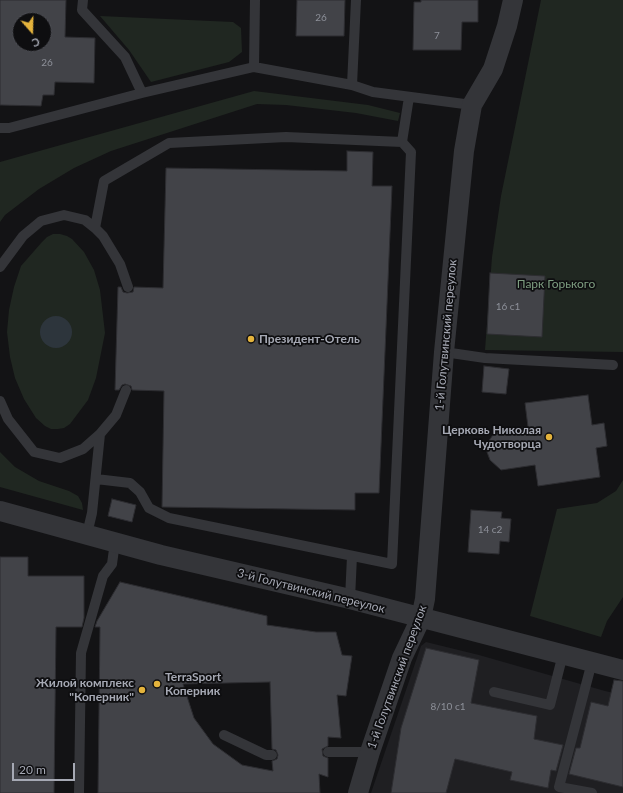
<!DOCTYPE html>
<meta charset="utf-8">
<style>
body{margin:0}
#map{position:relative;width:623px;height:793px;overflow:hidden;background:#131315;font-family:Lato,sans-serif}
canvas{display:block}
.north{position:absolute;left:12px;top:12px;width:40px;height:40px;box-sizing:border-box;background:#0e0e10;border:1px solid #4b4c52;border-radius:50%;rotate:160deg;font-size:11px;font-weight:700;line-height:16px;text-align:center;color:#a6a9b4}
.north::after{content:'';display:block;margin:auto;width:14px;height:18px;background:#e4b33c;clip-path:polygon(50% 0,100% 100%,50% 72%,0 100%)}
.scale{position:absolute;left:12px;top:763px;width:63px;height:18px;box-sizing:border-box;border:2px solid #a6a9b4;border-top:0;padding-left:5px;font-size:12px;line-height:14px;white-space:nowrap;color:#a6a9b4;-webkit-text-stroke:3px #0e0e10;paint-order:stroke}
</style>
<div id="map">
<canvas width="623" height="793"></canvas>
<div class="north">С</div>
<div class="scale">20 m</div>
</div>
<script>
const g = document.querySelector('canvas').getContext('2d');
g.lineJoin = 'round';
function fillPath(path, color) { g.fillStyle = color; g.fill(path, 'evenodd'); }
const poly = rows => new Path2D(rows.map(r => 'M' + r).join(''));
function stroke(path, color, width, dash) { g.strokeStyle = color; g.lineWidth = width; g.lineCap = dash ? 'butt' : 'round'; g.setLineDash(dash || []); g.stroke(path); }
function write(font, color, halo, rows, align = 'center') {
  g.font = font + ' Lato,sans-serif'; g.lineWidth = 3.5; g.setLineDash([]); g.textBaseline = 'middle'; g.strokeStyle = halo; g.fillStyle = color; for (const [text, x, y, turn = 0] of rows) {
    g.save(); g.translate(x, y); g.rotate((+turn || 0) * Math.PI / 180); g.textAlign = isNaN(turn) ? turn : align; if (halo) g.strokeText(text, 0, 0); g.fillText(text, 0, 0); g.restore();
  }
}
fillPath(poly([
 [426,642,479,655,605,691,623,695,623,793,371,793,421,646]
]), '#1f1f22');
fillPath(poly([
 [541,0,623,0,623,352,485,350,492,257,501,196],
 [100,16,233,22,241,28,242,52,229,62,151,82,129,50],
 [254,91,368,105,400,113,398,121,356,113,286,105,257,104,111,151,74,168,39,189,5,215,0,222,0,162],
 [53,234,60,234,67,236,72,239,84,252,94,270,100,290,105,333,96,378,88,400,70,424,64,428,58,429,51,429,45,426,36,418,24,399,15,378,10,357,7,332,9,310,14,287,21,266,42,242,47,237],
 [0,452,15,467,39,481,69,491,78,496,82,503,83,510,0,487],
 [623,480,623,597,607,621,601,637,530,616,557,509,597,503,616,491]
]), '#202721');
fillPath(poly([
 '40 332a16 16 0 1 1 32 0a16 16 0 1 1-32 0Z'
]), '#2d353c');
const building = poly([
 [0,0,66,0,65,37,95,38,94,83,55,82,54,95,43,95,41,106,0,105,0,0],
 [20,20,44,20,44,44,20,44,20,20],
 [297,0,345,0,344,36,296,36,297,0],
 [421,0,478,0,478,22,462,22,461,50,413,50,414,2,421,2,421,0],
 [347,151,373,152,372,186,392,186,379,493,355,493,355,510,162,507,164,391,132,390,131,386,125,384,122,385,119,390,115,390,118,287,121,287,123,292,127,293,133,292,134,287,163,288,166,168,347,171,347,151],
 [490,273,545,276,542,337,487,334,490,273],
 [484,366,509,369,506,394,482,392,484,366],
 [588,395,592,425,604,423,607,446,596,448,600,477,538,486,535,465,501,470,490,460,487,452,488,442,495,432,528,427,525,403,588,395],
 [112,499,136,505,132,522,108,516,112,499],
 [471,510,502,512,501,518,511,519,509,542,500,541,499,554,468,552,471,510],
 [0,557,28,557,28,576,84,576,84,618,82,627,56,627,54,793,0,793,0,557],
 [120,582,267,616,267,625,316,632,336,632,342,655,352,656,346,696,337,695,341,738,328,737,328,746,322,749,323,756,328,758,328,777,319,774,320,793,98,793,100,627,95,627,97,621,120,582],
 [270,682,272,749,276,750,278,755,277,759,272,761,273,771,242,765,213,744,194,718,183,684,270,682],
 [426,648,479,660,471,703,537,716,534,739,563,745,556,771,551,770,548,788,510,780,512,772,455,759,446,793,391,793,401,728,426,648],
 [614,680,623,681,623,787,569,774,576,748,580,748,591,702,608,706,614,680]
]);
fillPath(building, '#424348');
stroke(building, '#2d2d31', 1);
stroke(poly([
 [83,0,82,10,125,57,142,93],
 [254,67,255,0],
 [352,85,356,0],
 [0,128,9,128,142,93,254,67,352,85,373,92,472,105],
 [402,142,409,97],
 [95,228,104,181,169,143,286,137,402,142,411,152,392,564,169,518,149,508,140,492,130,483,96,479],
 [0,267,23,236,41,221,64,215,85,220,95,228,103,236,120,264,128,287],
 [444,352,485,358,613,365],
 [0,401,8,419,34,452,60,458,83,449,100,434,116,415,126,390],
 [87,534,92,513,100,434],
 [350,599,352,556],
 [494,692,550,705,563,654],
 [224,735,266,755,272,755],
 [328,752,370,752],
 [79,793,81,653,103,576,112,564,115,542],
 [592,793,559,787,592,662]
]), '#343539', 10);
stroke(poly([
 [0,511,161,555,350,599,623,670],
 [358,793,370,752,402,658,421,618,425,599,444,352,464,151,472,105,493,69,507,26,513,0]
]), '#343539', 20);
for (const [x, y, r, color] of [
 [251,339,4,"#e4b33c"],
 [549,437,4,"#e4b33c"],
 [157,684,4,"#e4b33c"],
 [142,690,4,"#e4b33c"]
]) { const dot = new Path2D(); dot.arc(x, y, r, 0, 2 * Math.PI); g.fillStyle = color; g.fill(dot); stroke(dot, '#0e0e10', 1.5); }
write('10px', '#8d9099', null, [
 ["26",321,18],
 ["7",437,36],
 ["26",47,63],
 ["16 с1",508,307],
 ["14 с2",490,530],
 ["8/10 с1",448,707]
]);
write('12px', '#7e9e81', '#0e0e10', [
 ["Парк Горького",556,284]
]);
write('12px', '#a6a9b4', '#0e0e10', [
 ["1-й Голутвинский переулок",446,335,-85],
 ["3-й Голутвинский переулок",311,591,14],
 ["1-й Голутвинский переулок",397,677,-70]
]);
write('bold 12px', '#a6a9b4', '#0e0e10', [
 ["Президент-Отель",259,339],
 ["Церковь Николая",541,430,"right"],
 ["Чудотворца",541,444,"right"],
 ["TerraSport",165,677],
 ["Коперник",165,691],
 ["Жилой комплекс",134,683,"right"],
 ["\"Коперник\"",134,697,"right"]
], 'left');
</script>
